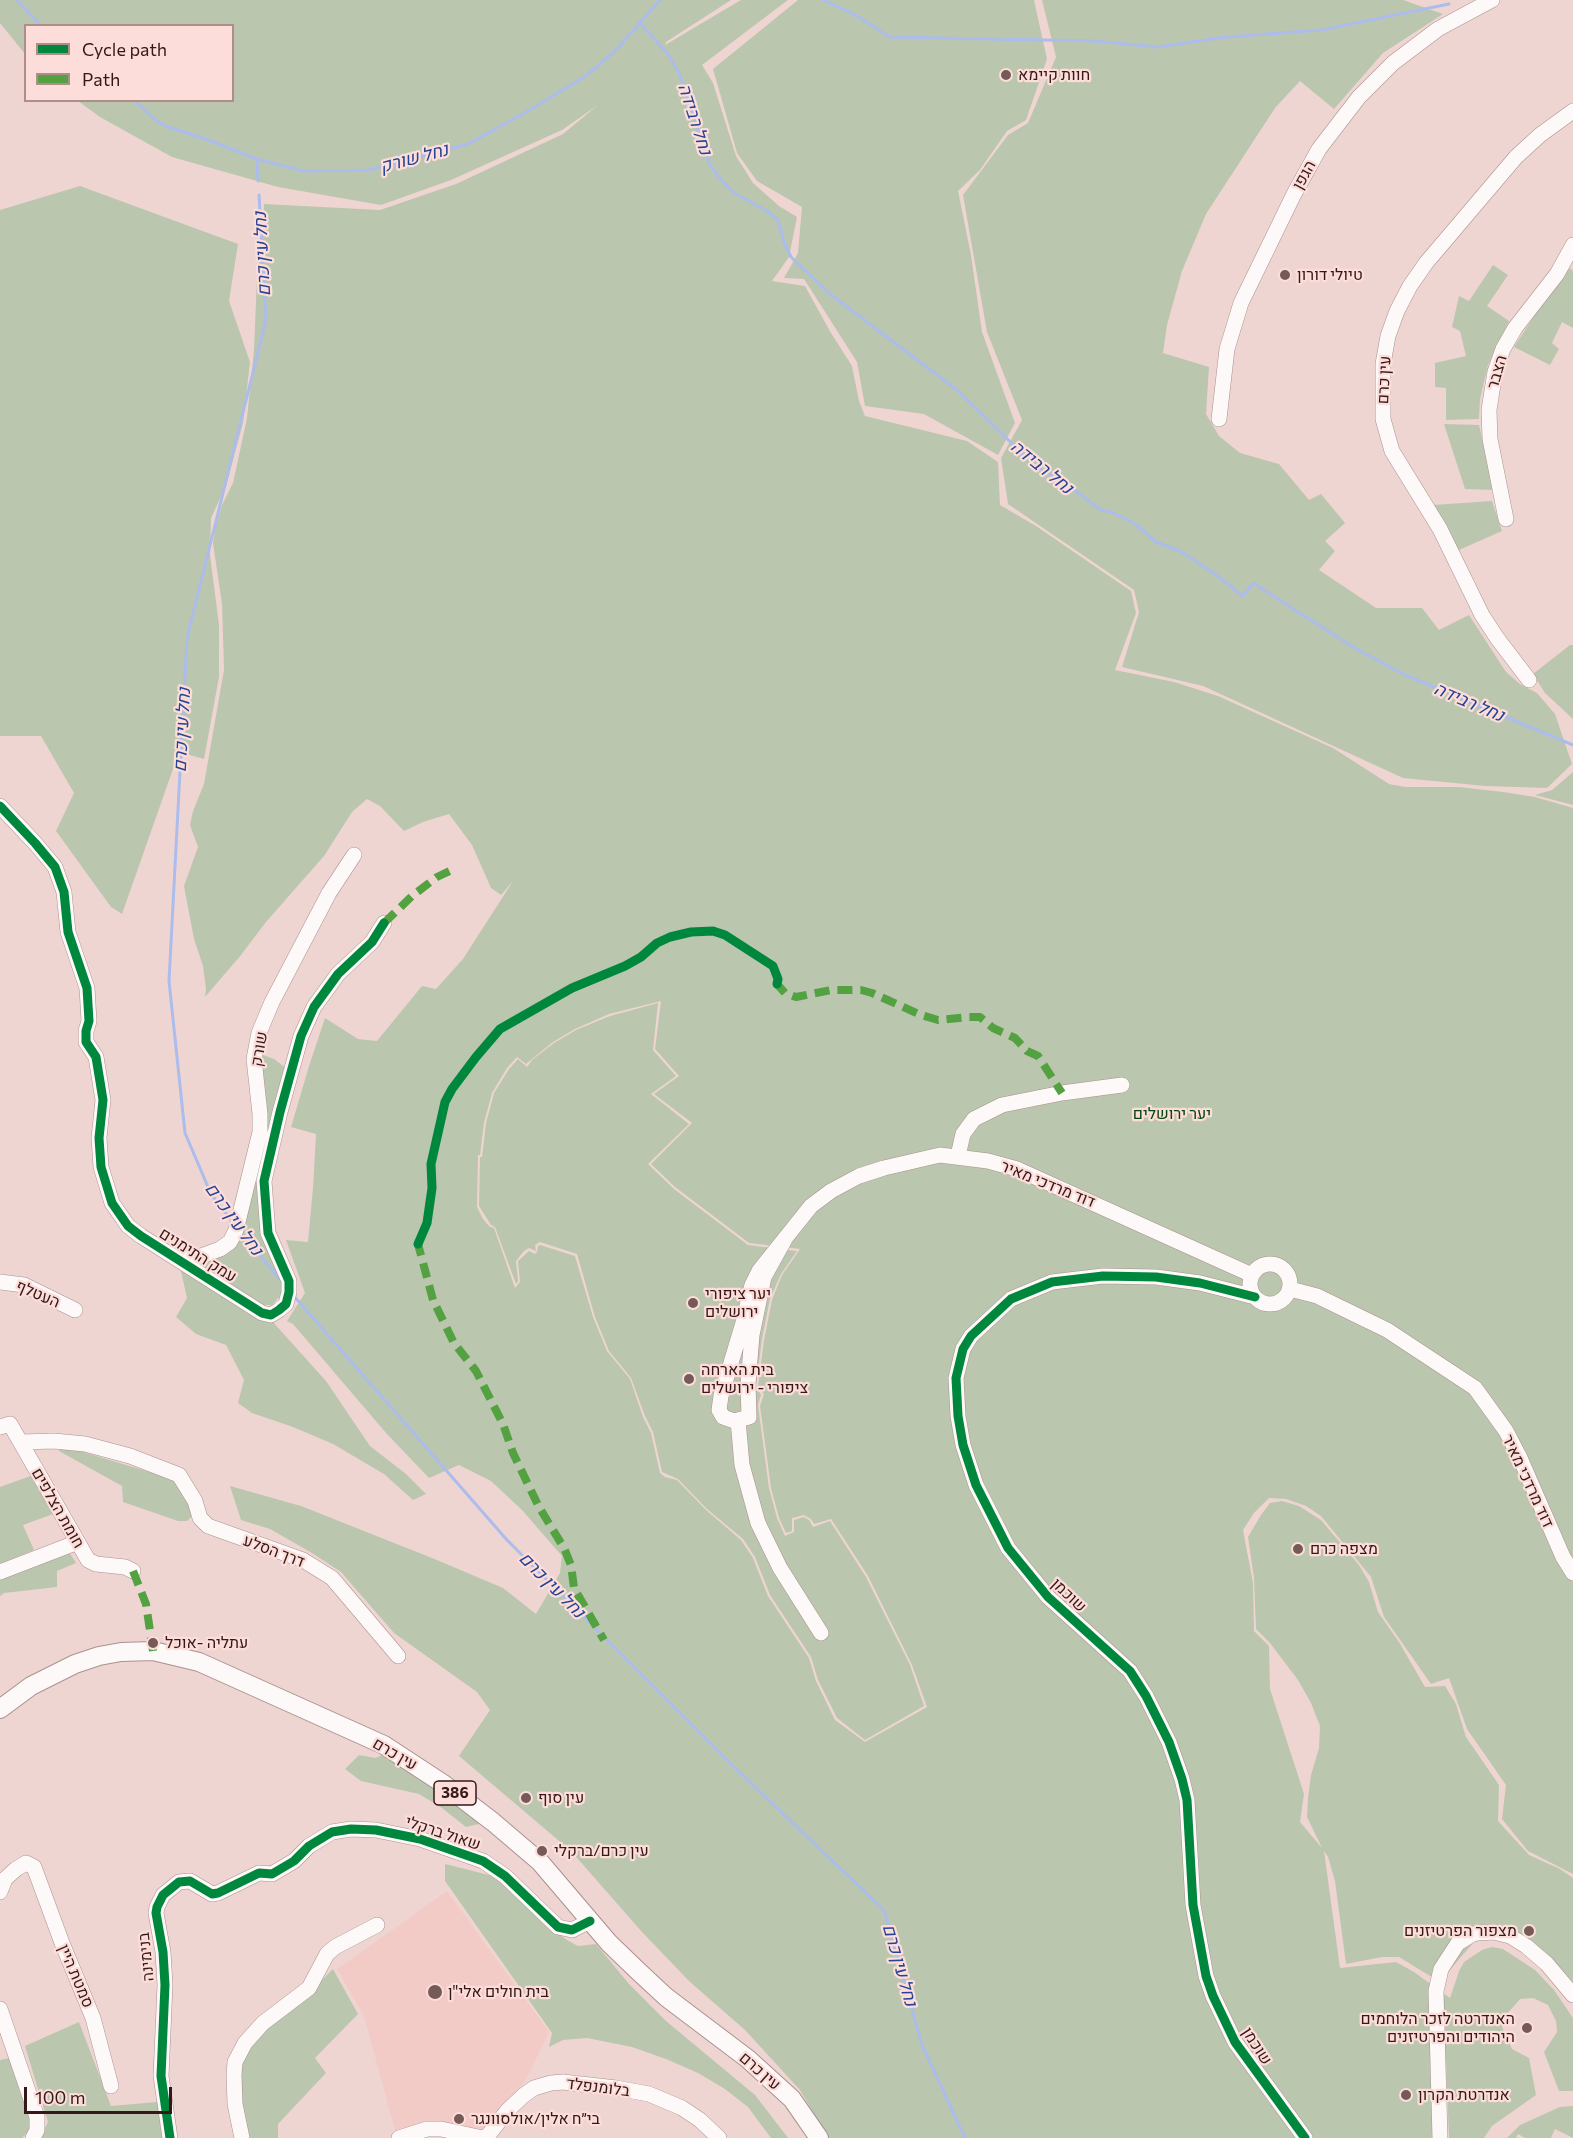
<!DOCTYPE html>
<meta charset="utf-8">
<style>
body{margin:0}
#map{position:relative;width:1573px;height:2138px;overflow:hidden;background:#efd5d2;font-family:Commissioner,sans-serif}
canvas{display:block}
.legend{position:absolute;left:24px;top:24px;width:210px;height:78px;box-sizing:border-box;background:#fdddd9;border:2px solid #ad8e8b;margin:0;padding:8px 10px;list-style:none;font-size:18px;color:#351817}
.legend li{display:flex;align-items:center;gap:12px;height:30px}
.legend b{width:30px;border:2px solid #ad8e8b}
.scale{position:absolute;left:24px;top:2087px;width:148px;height:27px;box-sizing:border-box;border:3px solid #351817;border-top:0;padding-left:8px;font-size:18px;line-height:21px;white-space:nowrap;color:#351817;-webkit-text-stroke:4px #fdddd9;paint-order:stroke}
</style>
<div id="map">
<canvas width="1573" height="2138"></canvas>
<ul class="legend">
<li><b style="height:8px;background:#00873e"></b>Cycle path</li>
<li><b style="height:8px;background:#53a140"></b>Path</li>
</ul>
<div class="scale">100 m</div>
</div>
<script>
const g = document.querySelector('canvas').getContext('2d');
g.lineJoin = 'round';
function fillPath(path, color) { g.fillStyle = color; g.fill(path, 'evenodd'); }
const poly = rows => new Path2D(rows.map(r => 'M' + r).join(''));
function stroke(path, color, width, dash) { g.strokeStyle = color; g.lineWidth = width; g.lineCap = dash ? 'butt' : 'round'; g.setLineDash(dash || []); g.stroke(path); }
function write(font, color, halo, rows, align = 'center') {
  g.font = font + ' Commissioner,Heebo,sans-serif'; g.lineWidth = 4.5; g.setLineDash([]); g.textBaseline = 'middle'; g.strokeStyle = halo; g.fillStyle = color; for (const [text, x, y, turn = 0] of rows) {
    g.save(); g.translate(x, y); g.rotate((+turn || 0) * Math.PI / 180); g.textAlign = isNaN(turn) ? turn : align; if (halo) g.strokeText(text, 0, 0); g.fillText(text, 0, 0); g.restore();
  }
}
fillPath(poly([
 [447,1891,549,2032,526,2080,483,2129,439,2122,396,2134,364,2016,337,1969]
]), '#f2cac6');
fillPath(poly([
 [0,0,731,0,666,42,665,45,741,0,788,0,702,65,713,83,736,156,753,183,779,206,797,217,789,257,772,281,805,286,831,333,852,366,859,401,865,416,967,441,998,462,1000,505,1036,526,1131,591,1136,613,1115,670,1174,682,1218,696,1333,748,1389,784,1405,787,1459,787,1503,792,1535,797,1573,808,1573,1874,1528,1851,1502,1819,1506,1785,1467,1729,1449,1678,1431,1684,1384,1617,1371,1577,1321,1516,1306,1506,1286,1499,1269,1498,1254,1513,1243,1530,1253,1583,1254,1631,1269,1646,1270,1689,1304,1794,1300,1822,1322,1848,1307,1817,1308,1798,1311,1775,1319,1748,1320,1726,1311,1703,1298,1680,1270,1643,1256,1629,1254,1578,1248,1537,1261,1515,1270,1503,1282,1501,1299,1506,1321,1520,1359,1565,1369,1582,1378,1612,1399,1642,1425,1687,1445,1686,1456,1704,1466,1737,1499,1785,1498,1821,1529,1855,1560,1869,1573,1878,1573,2000,1550,1971,1500,1931,1475,1941,1447,1973,1430,1976,1399,1957,1382,1957,1346,1964,1335,1881,1328,1857,1324,1851,1340,1968,1396,1962,1414,1972,1450,1998,1459,1971,1464,1962,1482,1950,1492,1947,1503,1949,1535,1970,1554,1990,1573,2018,1573,2091,1559,2091,1544,2052,1557,2032,1556,2021,1548,2005,1533,1998,1520,1999,1507,2014,1502,2027,1512,2049,1529,2058,1536,2095,1492,2126,1484,2138,1449,2138,1446,2060,1441,2065,1445,2138,828,2138,800,2090,745,2030,689,1981,642,1932,571,1851,459,1756,490,1710,477,1692,394,1633,341,1572,312,1553,270,1529,241,1520,230,1486,301,1506,437,1560,503,1588,536,1614,560,1573,562,1556,522,1510,491,1481,459,1465,429,1478,386,1433,293,1324,287,1321,305,1293,286,1240,308,1242,313,1188,316,1134,291,1127,310,1063,325,1018,358,1039,377,1041,422,986,436,989,463,959,513,881,501,895,491,888,472,845,449,814,423,822,404,831,380,806,367,799,352,812,324,856,266,922,241,955,205,997,206,989,203,966,194,939,184,886,198,847,190,825,193,811,204,784,224,670,222,604,213,543,216,525,222,505,233,483,247,418,254,350,257,277,262,241,264,204,380,210,456,184,563,134,598,105,562,130,451,180,381,205,278,187,172,157,100,117,78,101,232,100,232,26,26,26,25,54,0,23],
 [661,1001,655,1049,679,1076,654,1094,692,1123,651,1164,675,1187,749,1243,800,1249,782,1275,772,1300,764,1340,758,1386,764,1394,760,1406,771,1488,779,1518,786,1533,792,1531,792,1518,804,1515,811,1519,814,1524,831,1519,868,1576,912,1665,927,1707,865,1742,835,1720,816,1681,809,1658,768,1596,753,1558,741,1540,706,1510,677,1480,665,1477,660,1473,651,1433,643,1417,630,1379,607,1351,593,1317,575,1256,540,1245,538,1246,537,1252,535,1254,529,1251,518,1261,520,1282,515,1288,494,1228,490,1227,483,1219,477,1207,478,1155,480,1155,484,1123,492,1093,507,1068,517,1057,526,1064,553,1042,575,1029,609,1014],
 [798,0,1034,0,1047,59,1026,120,1007,131,980,170,958,191,971,255,982,332,1015,423,998,455,924,414,865,406,857,362,804,279,784,278,798,253,802,207,757,181,737,153,713,69],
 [1042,0,1403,0,1443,14,1383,53,1334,109,1300,81,1275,108,1206,214,1182,271,1167,325,1163,353,1209,367,1206,414,1219,436,1240,453,1279,464,1309,500,1321,494,1345,523,1325,541,1335,551,1319,570,1376,608,1422,608,1439,630,1469,615,1506,672,1520,684,1537,693,1555,714,1572,764,1547,788,1485,786,1403,778,1203,686,1122,667,1139,612,1134,590,1008,504,1001,458,1022,420,987,332,963,195,1008,135,1028,123,1056,57],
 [80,186,238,244,229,301,250,362,243,423,226,486,211,518,210,555,219,625,219,677,204,759,179,752,122,914,111,907,56,831,74,793,41,736,0,736,0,210],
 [1493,265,1508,275,1487,306,1509,321,1488,365,1480,399,1479,419,1446,420,1446,388,1435,387,1435,363,1466,356,1460,331,1452,327,1459,296,1469,301],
 [1570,268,1573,271,1573,328,1562,322,1552,343,1559,349,1550,365,1514,347,1538,310],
 [1444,424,1479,425,1494,490,1465,489],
 [1492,501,1502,531,1459,550,1433,505],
 [1570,645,1573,645,1573,719,1545,693,1533,674],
 [1573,772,1573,805,1535,795,1552,790],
 [658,1003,653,1050,676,1076,651,1094,689,1124,648,1164,674,1189,748,1245,797,1251,781,1274,770,1299,762,1339,756,1386,761,1395,758,1405,769,1488,777,1518,785,1536,794,1532,794,1520,804,1517,809,1520,813,1527,830,1521,866,1577,910,1665,924,1706,865,1740,837,1718,818,1680,811,1657,770,1595,755,1557,743,1539,707,1509,678,1479,662,1472,653,1432,645,1416,631,1378,609,1351,595,1317,577,1254,540,1242,535,1245,536,1251,529,1248,524,1251,516,1261,518,1281,516,1284,495,1227,491,1225,479,1206,480,1157,482,1157,486,1123,494,1093,509,1069,518,1059,527,1067,532,1060,554,1043,576,1030,610,1016],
 [263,1055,274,1059,286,1068,265,1160,282,1280,281,1295,272,1305,261,1305,194,1264,222,1253,263,1131,259,1069],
 [180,1267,272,1321,326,1381,370,1446,406,1474,426,1494,413,1500,384,1474,333,1444,293,1427,252,1413,238,1403,244,1380,226,1345,196,1334,176,1317,187,1298],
 [60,1445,179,1481,194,1514,187,1521,178,1521,123,1502,122,1486,59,1451],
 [36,1474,53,1514,23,1525,34,1550,0,1564,0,1487],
 [69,1552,76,1563,57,1571,57,1587,4,1593,0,1596,0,1578],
 [384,1754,417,1774,483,1823,466,1827,442,1808,419,1794,361,1781,345,1769,359,1755,376,1758],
 [445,1864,493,1876,505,1885,546,1924,567,1940,578,1946,596,1944,629,1984,666,2021,755,2095,788,2138,771,2138,748,2107,725,2089,698,2073,666,2059,632,2047,587,2038,563,2040,549,2047,552,2033,445,1881],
 [333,1969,358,2014,315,2058,326,2073,278,2124,278,2138,245,2138,238,2073,252,2039,312,1990],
 [79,2022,111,2106,157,2102,165,2138,40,2138,48,2122,25,2046],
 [9,2058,33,2119,30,2130,22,2138,0,2138,0,2060],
 [1560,2107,1573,2106,1573,2138,1555,2129,1551,2138,1525,2138,1518,2134,1516,2138,1507,2138,1520,2125]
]), '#bbc6ae');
stroke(poly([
 [17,0,41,26],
 [823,0,852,13,890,37,1095,41,1157,47,1227,37,1321,30,1449,4],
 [640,23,667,53,679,72,709,163,718,176,734,193,767,211,778,220,784,242,791,257,830,294,957,390,1035,466,1062,481,1101,510,1111,512,1134,523,1156,542,1180,551,1215,574,1243,596,1253,583,1353,647,1403,674,1573,745],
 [134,100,153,118,165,126,203,138,257,159,304,171,369,170,468,144,528,111,587,75,615,51,660,0],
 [257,159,258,181],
 [232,1221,211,1194,185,1133,169,981,187,638,266,320,259,195],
 [241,1233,283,1283],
 [293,1295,507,1540,734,1767,884,1910,922,2045,965,2138]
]), '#acbceb', 3);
const minor = poly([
 [1219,419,1227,349,1241,303,1294,194,1319,149,1359,97,1393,63,1438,29,1492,0],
 [1506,519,1490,439,1489,410,1495,372,1503,349,1515,328,1557,274,1573,245],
 [1529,680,1497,638,1482,615,1440,529,1392,451,1383,419,1383,364,1388,336,1397,311,1410,286,1426,263,1516,157,1540,135,1573,111],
 [0,806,35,843,55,867,64,892,68,932,87,988,89,1021,86,1031,86,1042,96,1057,103,1100,99,1138,101,1167,112,1203,128,1226,141,1236,262,1313,271,1315,279,1310,286,1304,289,1292,289,1281,268,1233,264,1181,280,1112,301,1036,314,1007,338,974,372,942,384,923],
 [958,1156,963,1134,974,1119,1002,1105,1062,1093,1122,1085],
 [785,1239,764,1277,752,1335,748,1384,749,1417,734,1421,723,1417,719,1410,721,1396,743,1323,752,1285,759,1271,811,1206,831,1191,859,1176,884,1168,940,1155,988,1161,1017,1169,1252,1275],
 [179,1260,193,1259,220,1249,230,1242,236,1230,260,1132,260,1114,254,1059,259,1033,272,1002,329,893,354,855],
 '1250 1284a20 20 0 1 1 40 0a20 20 0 1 1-40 0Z',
 [0,1282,24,1285,75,1310],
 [1290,1289,1317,1296,1387,1330,1475,1388,1506,1431,1520,1458,1563,1557,1573,1573],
 [1255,1297,1200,1283,1156,1277,1103,1276,1052,1282,1011,1299,971,1336,963,1349,956,1378,958,1416,963,1445,976,1485,1008,1548,1048,1597,1130,1671,1146,1696,1169,1742,1182,1779,1187,1800,1193,1905,1206,1976,1213,1996,1235,2042,1305,2138],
 [738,1420,742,1465,758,1523,780,1568,821,1633],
 [0,1427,10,1424,88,1560,96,1564,125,1567,133,1571],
 [21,1442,54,1441,85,1444,130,1456,179,1475,195,1501,200,1518,208,1526,303,1560,332,1578,398,1656],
 [0,1572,78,1542],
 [0,1892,5,1879,16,1869,26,1863,34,1867,62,1943,93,2018,111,2086],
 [0,2009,37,2117,37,2130,33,2138],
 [170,2138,161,2076,165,1985,163,1952,156,1913,157,1907,163,1895,179,1882,190,1881,212,1894,218,1893,259,1873,272,1874,294,1861,309,1846,332,1832,351,1829,376,1830,420,1839,483,1861,505,1876,558,1927,572,1930,590,1921],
 [242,2138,235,2104,234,2075,235,2062,245,2043,263,2023,309,1988,327,1954,335,1947,377,1925],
 [399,2138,427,2129,441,2129,483,2138],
 [486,2138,508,2110,524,2095,534,2088,551,2083,563,2082,616,2088,649,2094,682,2108,700,2120,719,2138],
 [1440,2138,1436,1991,1441,1969,1458,1943,1471,1935,1477,1933,1494,1932,1510,1936,1526,1946,1547,1964,1573,1995]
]);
const major = poly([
 [0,1709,31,1686,75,1664,99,1656,121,1652,153,1651,199,1662,384,1745,442,1783,493,1822,540,1862,609,1943,637,1970,666,1997,748,2059,792,2099,819,2138]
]);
stroke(minor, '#aa918f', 16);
stroke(major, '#aa918f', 20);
stroke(minor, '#fdf9f8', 15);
stroke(major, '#fdf9f8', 18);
stroke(poly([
 [384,923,412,896,437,877,456,868],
 [778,981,777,984,785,993,796,997,831,990,861,990,872,993,921,1015,938,1020,968,1017,980,1017,993,1028,1015,1038,1027,1051,1038,1056,1062,1093],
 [419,1241,418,1244,433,1300,454,1343,476,1371,503,1424,513,1453,539,1507,564,1548,571,1565,574,1588,604,1640],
 [133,1571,146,1604,153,1651]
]), '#53a140', 8, [15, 8]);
stroke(poly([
 [0,806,35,843,55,867,64,892,68,932,87,988,89,1021,86,1031,86,1042,96,1057,103,1100,99,1138,101,1167,112,1203,128,1226,141,1236,262,1313,271,1315,279,1310,286,1304,289,1292,289,1281,268,1233,264,1181,280,1112,301,1036,314,1007,338,974,372,942,384,923],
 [418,1244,427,1223,432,1188,431,1164,445,1102,452,1089,476,1057,500,1029,572,988,625,966,641,957,657,943,670,937,691,932,713,931,725,935,773,966,778,979,777,984],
 [1255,1297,1200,1283,1156,1277,1103,1276,1052,1282,1011,1299,971,1336,963,1349,956,1378,958,1416,963,1445,976,1485,1008,1548,1048,1597,1130,1671,1146,1696,1169,1742,1182,1779,1187,1800,1193,1905,1206,1976,1213,1996,1235,2042,1305,2138],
 [170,2138,161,2076,165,1985,163,1952,156,1913,157,1907,163,1895,179,1882,190,1881,212,1894,218,1893,259,1873,272,1874,294,1861,309,1846,332,1832,351,1829,376,1830,420,1839,483,1861,505,1876,558,1927,572,1930,590,1921]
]), '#00873e', 9);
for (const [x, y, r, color] of [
 [1006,75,6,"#765a58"],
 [1285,275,6,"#765a58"],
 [693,1303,6,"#765a58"],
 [689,1379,6,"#765a58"],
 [1298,1549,6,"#765a58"],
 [153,1643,6,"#765a58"],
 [526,1798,6,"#765a58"],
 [542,1851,6,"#765a58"],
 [1529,1931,6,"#765a58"],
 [435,1992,8,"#765a58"],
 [1527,2028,6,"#765a58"],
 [1406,2095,6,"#765a58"],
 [459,2119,6,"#765a58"]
]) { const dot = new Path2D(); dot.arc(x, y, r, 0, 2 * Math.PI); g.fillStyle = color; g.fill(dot); stroke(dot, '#fdddd9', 2); }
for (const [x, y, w] of [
 [455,1793,42]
]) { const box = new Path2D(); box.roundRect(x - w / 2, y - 12, w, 24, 4.5); g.fillStyle = '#fdddd9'; g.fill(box); stroke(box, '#351817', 1.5); }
write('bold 15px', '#351817', null, [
 ["386",455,1793]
]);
write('16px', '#351817', '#fdddd9', [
 ["חוות קיימא",1018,75],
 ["טיולי דורון",1297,275],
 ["יער ציפורי",705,1294],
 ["ירושלים",705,1312],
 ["בית הארחה",701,1370],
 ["ציפורי - ירושלים",701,1388],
 ["מצפה כרם",1310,1549],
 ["עתליה -אוכל",165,1643],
 ["עין סוף",538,1798],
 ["עין כרם/ברקלי",554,1851],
 ["מצפור הפרטיזנים",1517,1931,"right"],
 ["בית חולים אלי\"ן",448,1992],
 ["האנדרטה לזכר הלוחמים",1515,2019,"right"],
 ["היהודים והפרטיזנים",1515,2037,"right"],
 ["אנדרטת הקרון",1418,2095],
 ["בי״ח אלין/אולסוונגר",471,2119]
], 'left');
write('16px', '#351817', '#fdddd9', [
 ["הגפן",1304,175,-61],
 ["הצבר",1497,372,-74],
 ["עין כרם",1384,380,-87],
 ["שורק",259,1049,-80],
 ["דוד מרדכי מאיר",1048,1184,22],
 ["עמק התימנים",198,1255,32],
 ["העטלף",38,1294,23],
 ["דוד מרדכי מאיר",1528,1481,65],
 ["חומת הצלפים",58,1508,60],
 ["דרך הסלע",274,1551,21],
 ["שוכמן",1069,1595,43],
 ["עין כרם",395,1754,30],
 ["שאול ברקלי",443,1833,18],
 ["בנימינה",146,1957,-96],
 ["סמטת היין",76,1976,67],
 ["שוכמן",1257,2046,57],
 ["עין כרם",760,2071,41],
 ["בלומנפלד",598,2087,7]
]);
write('16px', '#04480d', '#fdddd9', [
 ["יער ירושלים",1172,1114]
]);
write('italic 18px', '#244493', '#fdddd9', [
 ["נחל רבידה",695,119,72],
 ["נחל שורק",414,158,-15],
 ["נחל עין כרם",262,254,-93],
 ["נחל רבידה",1042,467,39],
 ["נחל רבידה",1469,702,23],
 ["נחל עין כרם",182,730,-87],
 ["נחל עין כרם",234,1219,54],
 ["נחל עין כרם",552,1585,45],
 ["נחל עין כרם",900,1965,74]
]);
</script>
